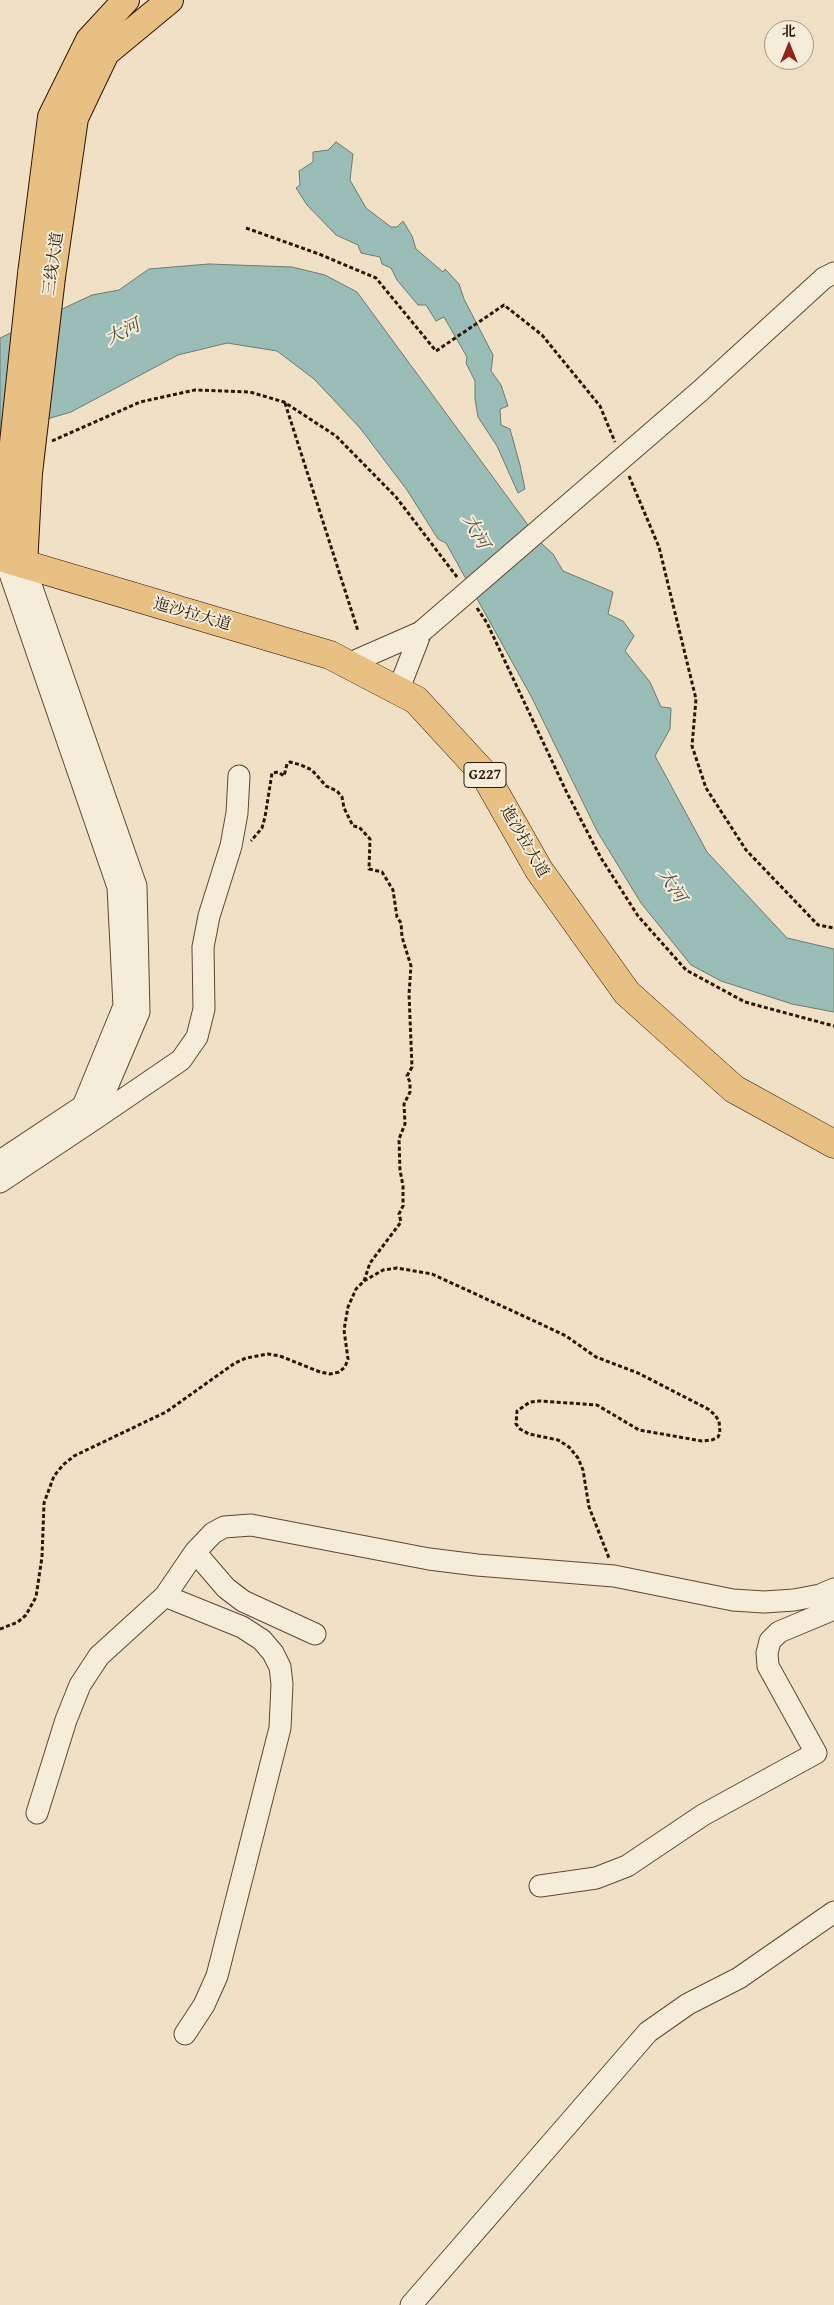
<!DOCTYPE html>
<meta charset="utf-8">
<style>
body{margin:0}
#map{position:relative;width:834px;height:2305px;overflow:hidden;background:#f0e1c6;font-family:"Gentium Book Plus","Noto Serif SC",serif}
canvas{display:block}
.north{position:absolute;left:764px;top:20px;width:50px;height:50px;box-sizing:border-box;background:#f5ecda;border:1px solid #a59684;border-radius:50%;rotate:0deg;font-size:14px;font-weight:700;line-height:20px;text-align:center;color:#2d1502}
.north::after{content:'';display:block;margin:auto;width:18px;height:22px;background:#8f2418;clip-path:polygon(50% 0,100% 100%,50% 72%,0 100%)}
</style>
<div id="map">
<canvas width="834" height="2305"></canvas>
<div class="north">北</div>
</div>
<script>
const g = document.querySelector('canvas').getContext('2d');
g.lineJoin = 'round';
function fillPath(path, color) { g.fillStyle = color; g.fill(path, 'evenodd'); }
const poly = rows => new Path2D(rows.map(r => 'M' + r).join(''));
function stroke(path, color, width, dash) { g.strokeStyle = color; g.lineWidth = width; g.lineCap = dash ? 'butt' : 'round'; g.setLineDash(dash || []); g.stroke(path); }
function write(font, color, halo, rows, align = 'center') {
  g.font = font + ' "Gentium Book Plus","Noto Serif SC",serif'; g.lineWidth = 4; g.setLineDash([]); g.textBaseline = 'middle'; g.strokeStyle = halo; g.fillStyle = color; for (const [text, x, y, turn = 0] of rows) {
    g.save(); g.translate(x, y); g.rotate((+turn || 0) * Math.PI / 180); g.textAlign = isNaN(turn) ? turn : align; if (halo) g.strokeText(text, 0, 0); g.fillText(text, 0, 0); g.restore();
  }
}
const water = poly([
 [336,142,353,154,350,180,366,208,391,227,397,227,403,221,412,236,416,249,443,272,445,269,459,284,464,299,493,355,491,371,501,385,508,406,500,409,501,425,510,429,520,465,525,489,518,493,497,446,478,417,475,399,475,381,466,363,467,357,444,317,436,321,426,305,418,305,397,280,391,268,382,264,380,257,361,253,358,245,336,235,307,205,296,188,300,185,299,171,313,162,313,152,328,150,336,142],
 [209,264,292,267,325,275,357,292,542,544,553,554,563,571,613,592,608,614,623,621,634,636,625,651,650,682,661,707,671,708,670,729,655,756,707,852,787,938,834,949,834,1012,792,1004,721,981,691,965,641,903,597,831,531,696,446,543,438,539,407,490,360,428,314,379,277,351,227,343,178,355,71,412,0,433,0,338,92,295,119,290,149,269,209,264]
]);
fillPath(water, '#9abdb7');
stroke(water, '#6e7a6f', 1);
const minor = poly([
 [699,392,824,278,834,273],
 [348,664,421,632],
 [398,691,421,632],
 [93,1120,181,1060,197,1037,204,1009,203,947,209,916,231,846,237,813,239,776],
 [0,1161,83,1106,124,1006,118,887,5,559],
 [0,1182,93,1120,139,1012,136,886,24,565],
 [195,1552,226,1588,243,1601,315,1634],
 [165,1596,242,1627,262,1640,273,1653,280,1667,282,1684,280,1728,217,1976,204,2005,185,2034],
 [37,1813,66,1720,80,1685,99,1656,165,1596,195,1552,213,1533,224,1527,251,1525,429,1559,477,1565,614,1576,733,1600,764,1602,794,1600,820,1595,834,1589],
 [540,1886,596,1878,627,1866,703,1815,816,1753,768,1666,767,1653,770,1641,779,1632,834,1609],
 [411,2305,648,2032,688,2004,739,1978,834,1912]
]);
const major = poly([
 [31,274,51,117,89,40,126,0],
 [52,277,75,118,106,53,170,0],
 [5,559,10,471],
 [24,565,29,473]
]);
const highway = poly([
 [0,557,330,655,416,700,485,775,539,870,627,993,734,1089,834,1144]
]);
stroke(minor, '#5e4833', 23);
stroke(major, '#2d1502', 28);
stroke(highway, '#2d1502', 29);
stroke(poly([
 [246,228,319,254,376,278,436,351,504,305,542,335,600,406,615,442],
 [285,403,358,631],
 [52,441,140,402,195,390,250,392,284,402,336,436,396,497,457,577],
 [629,476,659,547,696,699,692,746,706,788,746,850,818,925,834,928],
 [477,608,487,623,567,793,601,858,638,916,686,970,745,1002,834,1026],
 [364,1281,383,1270,397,1268,432,1274,543,1325,566,1336,596,1357,638,1373,708,1409,715,1415,719,1421,720,1433,718,1437,712,1440,702,1441,639,1430,597,1405,540,1401,530,1402,517,1411,516,1424,520,1429,529,1434,558,1440,569,1447,578,1458,583,1470,589,1507,609,1558],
 [0,1629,18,1622,26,1615,36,1597,42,1557,44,1503,54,1476,63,1465,74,1456,166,1412,235,1363,246,1358,268,1354,280,1356,320,1372,330,1374,339,1372,345,1367,348,1359,344,1330,348,1307,356,1289,364,1281,370,1263,401,1222,399,1214,403,1206,403,1186,400,1170,399,1139,405,1124,404,1104,410,1092,410,1082,407,1076,412,1067,409,994,411,966,402,937,401,923,397,917,393,890,382,872,369,869,370,839,359,827,353,826,344,808,342,797,337,791,326,786,312,770,301,765,290,762,287,764,284,776,278,772,272,773,265,817,262,828,251,841]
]), '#2d1502', 3, [4, 2.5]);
stroke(minor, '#f5ecda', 21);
stroke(major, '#e8c083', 26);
stroke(highway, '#e8c083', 28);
const minorBridge = poly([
 [421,632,699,392]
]);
const majorBridge = poly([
 [10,471,31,274],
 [29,473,52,277]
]);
stroke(minorBridge, '#5e4833', 23, []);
stroke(majorBridge, '#2d1502', 28, []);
stroke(minorBridge, '#f5ecda', 21);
stroke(majorBridge, '#e8c083', 26);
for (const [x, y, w] of [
 [485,775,42]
]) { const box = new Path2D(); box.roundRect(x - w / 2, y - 12.5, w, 25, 4); g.fillStyle = '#f5ecda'; g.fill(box); stroke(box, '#2d1502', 1); }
write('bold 15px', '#2d1502', null, [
 ["G227",485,775]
]);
write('16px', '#2d1502', '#f5ecda', [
 ["三线大道",54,264,-82],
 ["迤沙拉大道",192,615,16],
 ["迤沙拉大道",524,842,60]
]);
write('italic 18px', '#535041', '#f5ecda', [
 ["大河",123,333,-26],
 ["大河",475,532,62],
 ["大河",671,886,58]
]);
</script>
